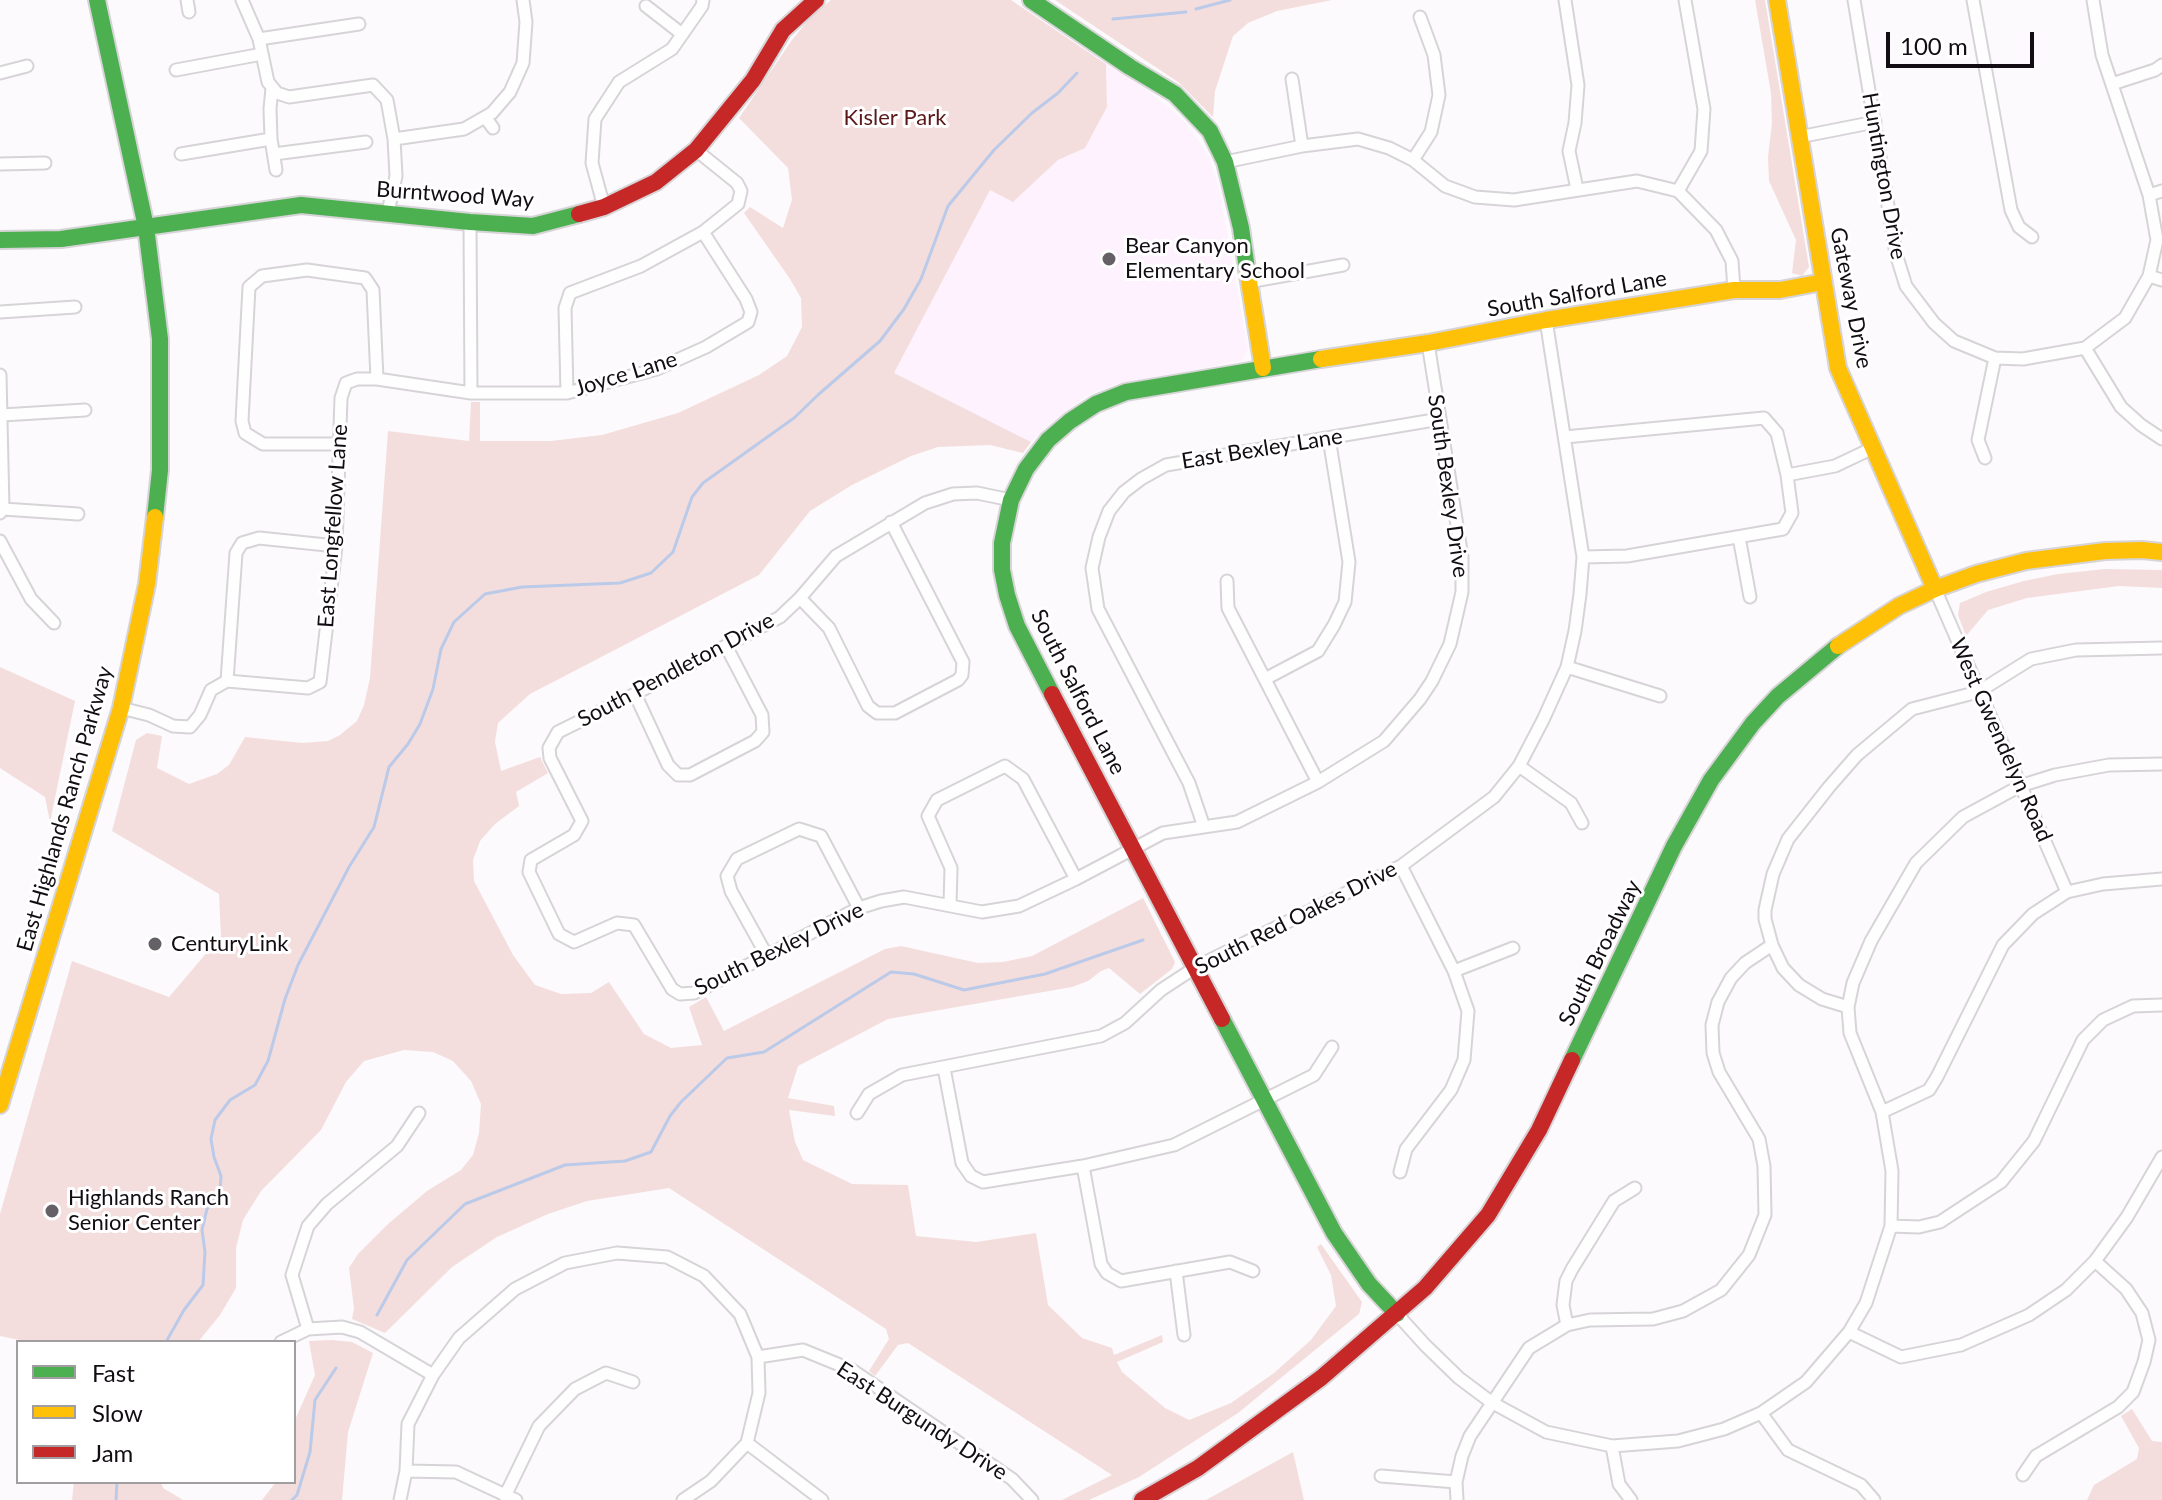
<!DOCTYPE html>
<style>
body{margin:0}
#map{position:relative;width:2162px;height:1500px;overflow:hidden;background:#fcfafc;font-family:Lato,sans-serif}
canvas{display:block}
.legend{position:absolute;left:16px;top:1340px;width:280px;height:144px;box-sizing:border-box;background:#fff;border:2px solid #a09ea1;margin:0;padding:10px 14px;list-style:none;font-size:24px;color:#120d13}
.legend li{display:flex;align-items:center;gap:16px;height:40px}
.legend b{width:40px;border:2px solid #a09ea1}
.scale{position:absolute;left:1886px;top:32px;width:148px;height:36px;box-sizing:border-box;border:4px solid #120d13;border-top:0;padding-left:10px;font-size:24px;line-height:28px;white-space:nowrap;color:#120d13;-webkit-text-stroke:6px #fff;paint-order:stroke}
</style>
<div id="map">
<canvas width="2162" height="1500"></canvas>
<ul class="legend">
<li><b style="height:10px;background:#4caf50"></b>Fast</li>
<li><b style="height:10px;background:#ffc107"></b>Slow</li>
<li><b style="height:10px;background:#c62828"></b>Jam</li>
</ul>
<div class="scale">100 m</div>
</div>
<script>
const g = document.querySelector('canvas').getContext('2d');
g.lineJoin = 'round';
function fillPath(path, color) { g.fillStyle = color; g.fill(path, 'evenodd'); }
const poly = rows => new Path2D(rows.map(r => 'M' + r).join(''));
function stroke(path, color, width, dash) { g.strokeStyle = color; g.lineWidth = width; g.lineCap = dash ? 'butt' : 'round'; g.setLineDash(dash || []); g.stroke(path); }
function write(font, color, halo, rows, align = 'center') {
  g.font = font + ' Lato,sans-serif'; g.lineWidth = 6; g.setLineDash([]); g.textBaseline = 'middle'; g.strokeStyle = halo; g.fillStyle = color; for (const [text, x, y, turn = 0] of rows) {
    g.save(); g.translate(x, y); g.rotate((+turn || 0) * Math.PI / 180); g.textAlign = isNaN(turn) ? turn : align; if (halo) g.strokeText(text, 0, 0); g.fillText(text, 0, 0); g.restore();
  }
}
fillPath(poly([
 [1106,64,1153,94,1187,124,1209,157,1219,189,1248,350,1241,361,1117,384,1088,395,1048,425,1031,442,894,373,990,190,1013,202,1058,160,1085,148,1107,107]
]), '#fdf2fe');
fillPath(poly([
 [831,0,1011,0,1106,64,1107,107,1085,148,1058,160,1013,202,990,190,894,373,1031,442,1023,453,990,445,938,447,911,456,852,485,810,511,759,575,530,694,498,723,495,742,501,771,540,757,548,773,516,792,519,806,495,824,480,841,473,860,474,881,513,955,535,985,561,994,591,993,609,982,644,1034,671,1048,702,1045,689,1007,706,997,724,1031,885,949,901,946,978,963,1003,962,1032,956,1143,898,1175,962,1172,969,1140,994,1109,968,1101,971,1088,981,1072,987,888,1019,798,1066,788,1098,834,1106,835,1116,789,1110,795,1142,803,1160,852,1184,908,1185,916,1236,976,1242,1036,1233,1048,1305,1082,1338,1112,1348,1114,1355,1162,1335,1163,1342,1117,1362,1122,1372,1165,1408,1189,1420,1231,1403,1274,1373,1311,1340,1336,1306,1331,1275,1317,1247,1321,1244,1362,1302,1359,1314,1238,1413,1139,1477,1089,1500,1062,1500,1112,1475,908,1343,898,1345,875,1376,869,1371,889,1339,886,1329,669,1188,587,1201,548,1214,497,1237,452,1267,385,1333,352,1319,354,1309,349,1268,358,1254,388,1224,427,1191,461,1170,473,1155,479,1133,481,1104,471,1081,453,1061,433,1052,404,1050,364,1061,346,1082,321,1130,261,1191,243,1220,236,1248,236,1288,220,1315,198,1342,29,1342,0,1336,0,1214,72,961,169,997,221,936,219,894,112,831,136,740,147,733,162,736,157,768,189,784,217,774,229,765,245,737,302,743,328,741,340,735,357,721,364,705,370,678,388,431,469,441,471,402,480,402,480,441,551,441,602,435,678,413,759,375,787,356,802,327,801,298,790,279,744,213,750,207,783,228,792,200,788,168,739,118,792,40,813,14],
 [1055,0,1332,0,1277,11,1248,23,1233,36,1215,91,1213,117,1178,82],
 [1755,0,1765,0,1809,267,1802,276,1792,273,1796,240,1769,181,1768,157,1772,123,1771,93],
 [2105,569,2162,570,2162,588,2119,586,2027,598,1988,610,1966,636,1958,615,1960,603,1986,592,2024,581,2058,574],
 [0,667,75,701,50,822,45,797,0,768],
 [332,1340,352,1342,373,1353,348,1432,342,1500,262,1500,276,1482,294,1482,294,1422,315,1375,309,1341],
 [2132,1409,2152,1441,2162,1442,2162,1500,2087,1500,2094,1485,2137,1459,2139,1448,2121,1416],
 [1293,1452,1304,1500,1206,1500],
 [74,1482,161,1482,163,1488,183,1500,72,1500]
]), '#f4dedd');
stroke(poly([
 [1196,9,1230,0],
 [1113,19,1186,12],
 [377,1315,407,1260,465,1204,565,1165,625,1161,651,1152,670,1116,681,1102,727,1058,764,1052,891,972,914,974,964,990,1045,974,1143,940],
 [166,1342,184,1310,203,1285,205,1252,202,1230,207,1209,220,1192,221,1176,214,1157,211,1139,215,1120,230,1100,255,1085,268,1061,285,999,298,965,349,867,374,827,389,767,408,744,420,724,433,689,441,649,454,622,485,594,522,587,620,583,651,573,673,552,692,497,703,483,794,418,819,394,880,341,904,309,921,279,948,206,994,150,1032,113,1058,93,1077,73],
 [116,1500,117,1482],
 [292,1500,297,1495,310,1452,315,1400,336,1368]
]), '#bacae8', 3);
const street = poly([
 [187,0,189,12],
 [242,0,259,39,268,82,277,93,289,97,373,85,387,100,394,139,396,176,388,212],
 [1565,0,1578,85,1575,123,1569,151,1577,189],
 [1854,0,1896,254,1906,286,1934,323,1954,341,1995,358,2023,359,2085,348,2125,318,2149,276,2157,240,2149,195,2102,55,2093,0],
 [1973,0,2011,210,2019,227,2032,237],
 [646,6,682,34],
 [259,39,359,24],
 [176,70,262,54],
 [0,73,27,66],
 [1292,79,1302,146],
 [2112,84,2155,70,2162,65],
 [272,88,270,109,271,139,276,170],
 [485,117,493,128],
 [1799,137,1875,122],
 [394,139,464,129,492,113,510,92,523,63,526,22,523,0],
 [181,154,271,139],
 [274,154,366,142],
 [1413,160,1431,132,1439,95,1434,55,1420,17],
 [1225,162,1302,146,1358,139,1389,148,1413,160,1445,186,1475,197,1514,200,1637,181,1678,191,1716,230,1732,261,1734,290],
 [0,164,45,163],
 [1678,191,1701,151,1704,109,1685,0],
 [2149,195,2162,191],
 [604,207,592,163,595,119,619,82,672,49,702,6,703,0],
 [470,222,471,393],
 [2149,276,2162,280],
 [1248,282,1343,265],
 [0,312,75,307],
 [2085,348,2121,407,2141,425,2162,439],
 [0,375,3,509,0,513],
 [567,393,565,308,570,293,641,266,703,232,738,204,741,191,737,183,696,150],
 [2,415,85,410],
 [1565,437,1764,418,1777,433,1787,475,1792,513,1783,529,1627,556,1583,557],
 [339,444,263,444,245,433,242,421,249,287,262,276,307,270,365,278,373,290,377,379],
 [1985,458,1978,440,1995,358],
 [1787,475,1835,466,1873,448],
 [1011,500,977,493,953,494,925,503,836,556,800,598,780,617,635,694,558,732,549,748,550,758,582,821,574,835,531,860,529,872,559,934,574,942,617,923,634,925,672,989,680,994,694,993,859,908,881,901,904,897,982,912,1019,906,1076,879,1163,833,1237,822,1318,782,1384,741,1420,699,1432,681,1450,644,1462,592,1462,557,1428,343],
 [3,509,78,514],
 [1739,537,1750,597],
 [0,541,31,599,54,623],
 [1227,581,1228,608,1318,782],
 [1935,589,2067,892],
 [800,598,829,628,868,706,877,713,895,713,958,680,962,675,963,662,891,522],
 [1567,667,1660,696],
 [1265,679,1318,651,1334,625,1345,602,1349,562,1329,438],
 [227,681,236,553,242,543,259,538,336,546],
 [635,694,668,765,678,775,690,775,755,741,763,732,762,715,726,646],
 [121,708,149,715,173,726,190,727,200,715,211,690,227,681,308,688,320,682,336,546,341,398,346,383,357,379,377,379,471,393,567,393,657,369,706,347,748,322,751,312,746,299,703,232],
 [1519,766,1571,803,1582,823],
 [1204,827,1189,783,1098,609,1092,568,1099,537,1109,511,1124,492,1141,479,1166,465,1440,419],
 [950,905,951,868,928,816,937,800,1005,766,1023,779,1076,879],
 [767,956,731,891,727,876,737,859,799,829,821,836,859,908],
 [1454,971,1513,948],
 [1848,1007,1822,999,1799,985,1783,968,1772,945,1765,919,1765,910,1773,874,1788,839,1829,787,1857,755,1912,709,1978,692,2031,659,2076,650,2162,648],
 [944,1068,962,1163,971,1176,983,1182,1083,1166,1174,1145,1314,1075,1332,1047],
 [1882,1112,1929,1090,1937,1077,2003,945,2033,914,2067,892,2103,884,2162,879],
 [857,1113,869,1094,902,1075,1101,1036,1125,1023,1161,990,1196,967,1401,866,1494,797,1519,766,1543,720,1567,667,1575,631,1580,594,1583,557,1546,320],
 [1083,1166,1101,1264,1107,1273,1121,1281,1230,1262,1253,1271],
 [1400,1172,1406,1149,1451,1090,1464,1060,1468,1011,1454,971,1401,866],
 [1891,1226,1919,1227,1940,1222,2001,1182,2034,1141,2083,1040,2103,1020,2133,1006,2162,1005],
 [1176,1271,1184,1335],
 [1397,1314,1425,1345,1459,1378,1491,1402,1546,1432,1612,1446,1678,1441,1724,1429,1761,1413,1806,1382,1849,1332,1866,1303,1891,1226,1892,1171,1882,1112,1850,1033,1848,1007,1853,983,1871,941,1916,863,1963,817,2020,786,2055,775,2109,765,2162,764],
 [1567,1325,1563,1305,1566,1281,1572,1269,1614,1201,1635,1188],
 [308,1329,292,1275,308,1226,327,1204,397,1146,419,1113],
 [1849,1332,1901,1357,1961,1345,2029,1315,2066,1290,2095,1261,2127,1217,2162,1157],
 [281,1342,308,1329,342,1327,360,1332,433,1375],
 [758,1357,803,1350,852,1370,1012,1479,1032,1500],
 [1761,1413,1788,1450,1861,1485,1874,1500],
 [747,1443,822,1500],
 [1612,1446,1619,1484,1631,1500],
 [406,1471,456,1472,516,1500],
 [2023,1475,2036,1456,2118,1407,2133,1392,2144,1362,2149,1340,2142,1313,2126,1289,2095,1261],
 [1381,1476,1456,1482],
 [505,1496,539,1426,575,1389,606,1373,633,1382],
 [400,1500,406,1471,408,1424,433,1375,459,1338,515,1289,565,1263,617,1253,667,1257,704,1276,740,1314,758,1357,759,1393,747,1443,711,1481,683,1500],
 [1457,1500,1456,1482,1462,1456,1470,1436,1529,1348,1567,1325,1590,1320,1653,1319,1683,1311,1721,1290,1749,1255,1765,1215,1764,1166,1759,1139,1719,1072,1713,1053,1712,1025,1718,1002,1731,978,1745,963,1772,945]
]);
const fast = poly([
 [97,0,146,227,160,339,160,470,155,517],
 [1031,0,1130,67,1175,94,1210,131,1225,162,1241,228,1247,269],
 [0,240,61,239,301,205,470,222,533,226,579,214],
 [1052,694,1017,626,1007,595,1002,570,1002,543,1011,500,1026,469,1048,440,1070,421,1096,404,1126,392,1321,359],
 [1222,1019,1334,1233,1369,1284,1397,1314],
 [1572,1060,1674,846,1711,780,1753,723,1778,696,1838,646]
]);
const slow = poly([
 [1777,0,1838,368,1935,589],
 [1247,269,1263,368],
 [1321,359,1428,343,1546,320,1734,290,1780,290,1823,282],
 [1838,646,1899,606,1935,589,1976,574,2026,561,2105,551,2142,550,2162,552],
 [0,1105,121,708,147,584,155,517]
]);
const jam = poly([
 [579,214,604,207,656,182,696,150,753,80,783,30,816,0],
 [1052,694,1222,1019],
 [1142,1500,1198,1468,1321,1378,1425,1288,1488,1215,1539,1130,1572,1060]
]);
stroke(street, '#d7d4d8', 15);
stroke(fast, '#d7d4d8', 20);
stroke(slow, '#d7d4d8', 20);
stroke(jam, '#d7d4d8', 20);
stroke(street, '#fffeff', 11);
stroke(fast, '#4caf50', 16);
stroke(slow, '#ffc107', 16);
stroke(jam, '#c62828', 16);
for (const [x, y, r, color] of [
 [1109,259,8,"#646065"],
 [155,944,8,"#646065"],
 [52,1211,8,"#646065"]
]) { const dot = new Path2D(); dot.arc(x, y, r, 0, 2 * Math.PI); g.fillStyle = color; g.fill(dot); stroke(dot, '#fff', 3); }
write('22px', '#5a1819', '#fff', [
 ["Kisler Park",895,118]
]);
write('22px', '#120d13', '#fff', [
 ["Huntington Drive",1884,176,80],
 ["Burntwood Way",455,195,4],
 ["South Salford Lane",1577,294,-10],
 ["Gateway Drive",1851,298,79],
 ["Joyce Lane",626,374,-17],
 ["East Bexley Lane",1262,449,-9],
 ["South Bexley Drive",1448,486,82],
 ["East Longfellow Lane",333,526,-86],
 ["South Pendleton Drive",676,670,-28],
 ["South Salford Lane",1078,692,63],
 ["West Gwendelyn Road",2001,740,66],
 ["East Highlands Ranch Parkway",65,809,-74],
 ["South Red Oakes Drive",1296,918,-27],
 ["South Bexley Drive",779,949,-26],
 ["South Broadway",1600,953,-64],
 ["East Burgundy Drive",922,1421,33]
]);
write('22px', '#120d13', '#fff', [
 ["Bear Canyon",1125,246],
 ["Elementary School",1125,271],
 ["CenturyLink",171,944],
 ["Highlands Ranch",68,1198],
 ["Senior Center",68,1223]
], 'left');
</script>
